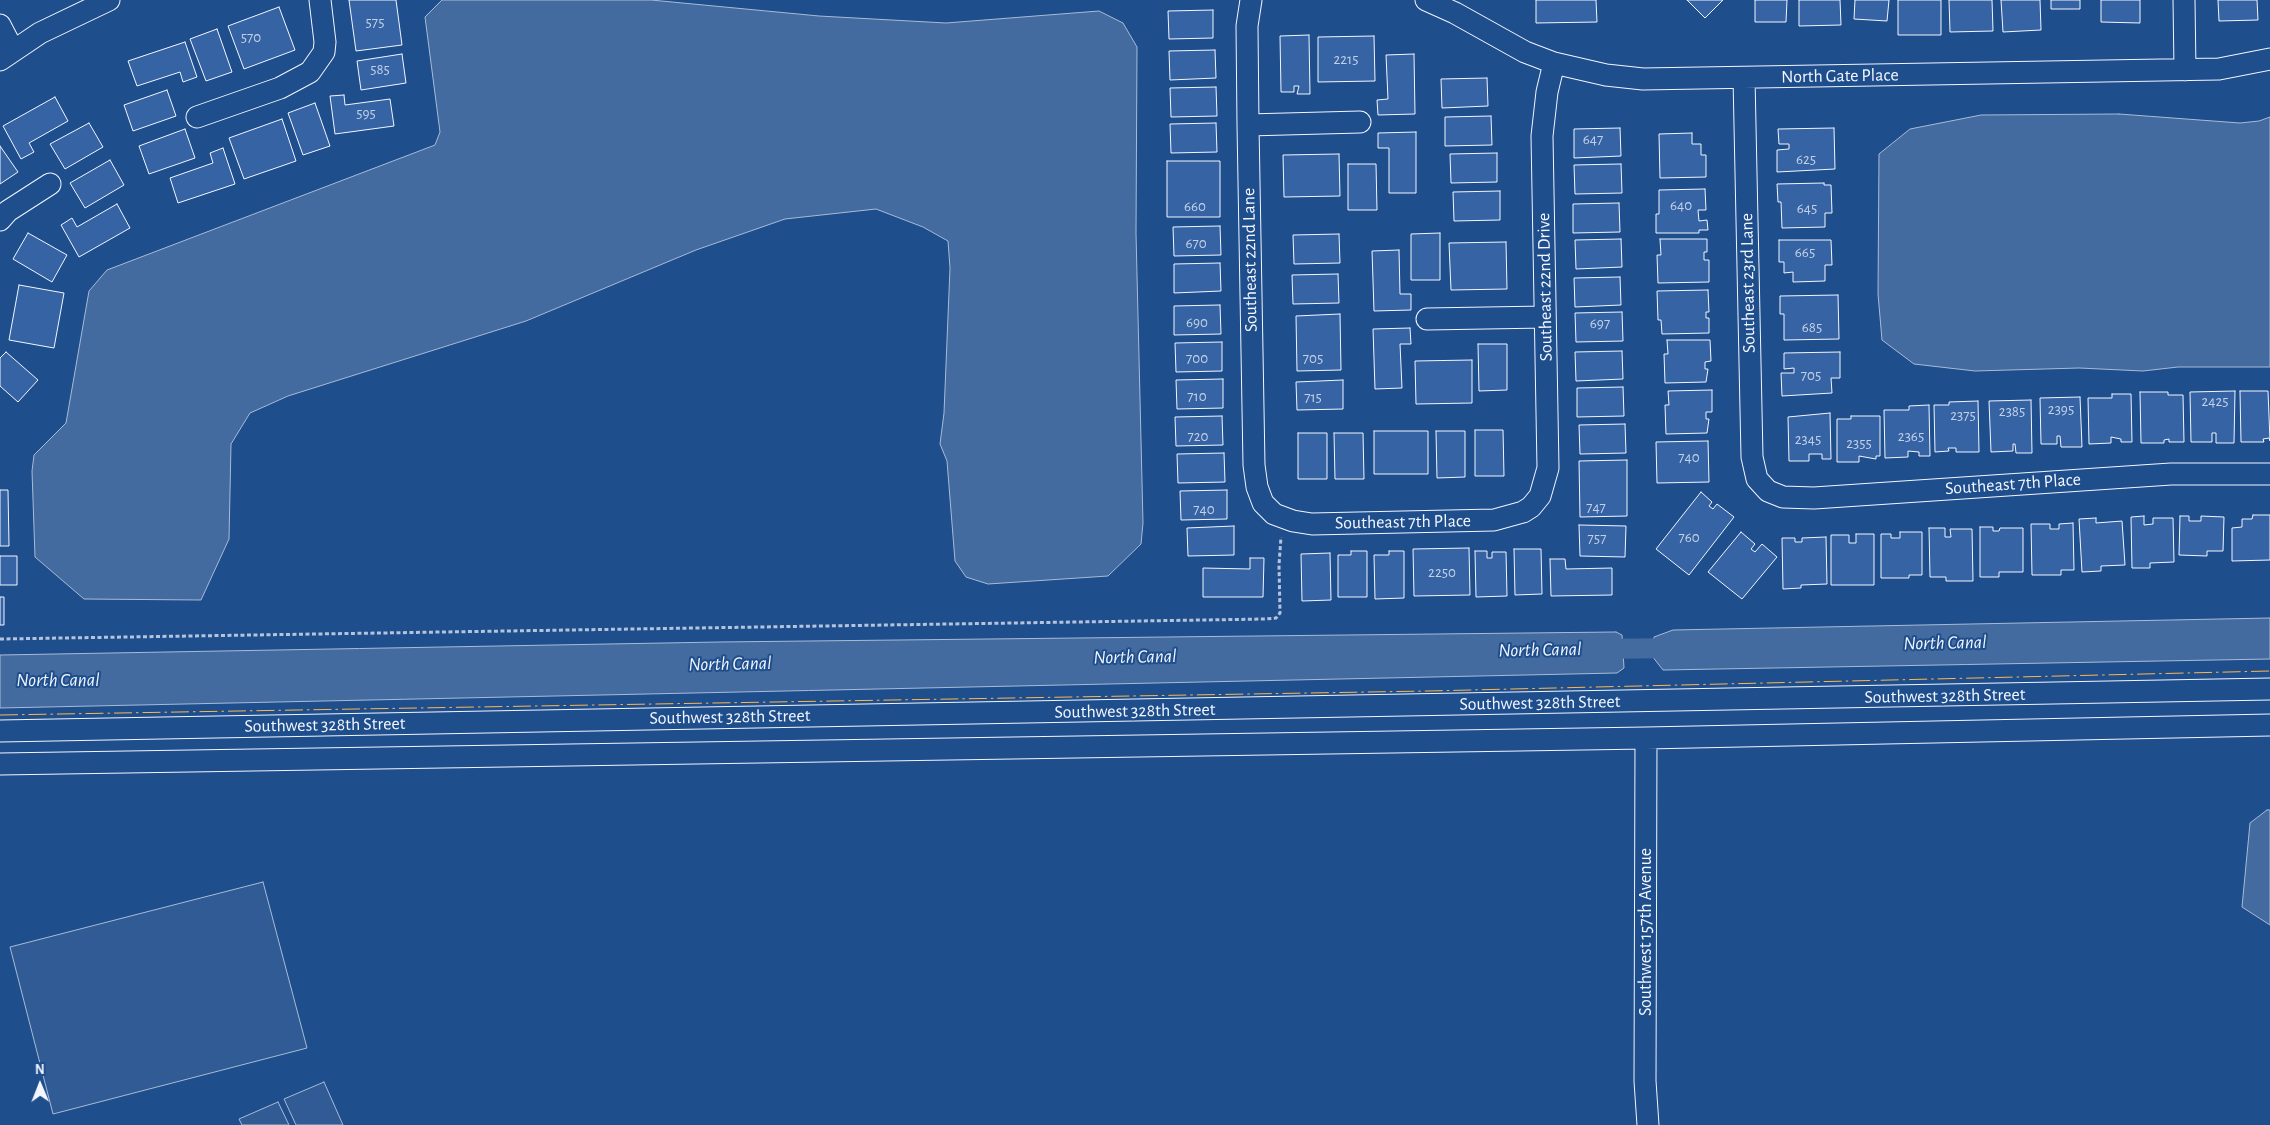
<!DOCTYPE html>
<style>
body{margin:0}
#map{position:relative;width:2270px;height:1125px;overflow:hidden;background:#1f4e8c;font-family:"Alegreya Sans",sans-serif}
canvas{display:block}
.north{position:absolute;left:15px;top:1060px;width:50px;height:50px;-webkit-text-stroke:4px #1f4e8c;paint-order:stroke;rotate:359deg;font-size:14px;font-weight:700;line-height:20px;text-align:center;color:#f2f6ff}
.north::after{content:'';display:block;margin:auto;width:18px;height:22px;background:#f2f6ff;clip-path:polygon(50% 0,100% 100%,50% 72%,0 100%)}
</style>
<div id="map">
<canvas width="2270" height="1125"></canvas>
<div class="north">N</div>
</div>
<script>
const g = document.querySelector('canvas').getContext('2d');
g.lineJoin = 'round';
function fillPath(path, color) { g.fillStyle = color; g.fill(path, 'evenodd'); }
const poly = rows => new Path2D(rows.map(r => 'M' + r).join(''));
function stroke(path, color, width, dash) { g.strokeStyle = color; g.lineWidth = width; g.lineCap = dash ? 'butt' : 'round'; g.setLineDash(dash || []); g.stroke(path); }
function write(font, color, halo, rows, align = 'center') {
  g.font = font + ' "Alegreya Sans",sans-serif'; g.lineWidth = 4; g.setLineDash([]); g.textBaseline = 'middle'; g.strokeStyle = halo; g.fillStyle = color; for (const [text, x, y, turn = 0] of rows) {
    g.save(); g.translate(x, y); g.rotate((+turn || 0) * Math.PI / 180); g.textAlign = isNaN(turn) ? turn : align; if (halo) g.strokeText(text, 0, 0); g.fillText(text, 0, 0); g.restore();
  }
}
const green = poly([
 [263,882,307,1048,53,1114,10,947,263,882],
 [324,1082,343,1125,296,1125,284,1099,324,1082],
 [278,1102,289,1125,242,1125,239,1119,278,1102]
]);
fillPath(green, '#305b95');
stroke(green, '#a8bbd7', 1);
const water = poly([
 [442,0,651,0,819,16,946,23,1099,11,1123,23,1137,47,1136,233,1143,523,1141,544,1108,576,988,584,966,577,955,561,947,461,940,444,944,413,950,268,948,241,923,227,876,209,785,219,696,250,526,321,288,396,250,413,231,444,229,539,201,600,84,599,35,557,32,471,34,455,66,423,89,291,107,270,435,145,440,132,425,17,442,0],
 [2119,114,2240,123,2259,121,2270,117,2270,367,2178,367,2143,371,2079,368,1975,371,1914,364,1882,340,1878,294,1879,154,1910,129,1981,115,2119,114],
 [2270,618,2270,659,1663,670,1652,656,1654,637,1673,630,2270,618],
 [1616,632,1622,635,1624,668,1617,673,0,708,0,655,719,642,1616,632],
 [2267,810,2270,810,2270,925,2242,907,2250,823,2267,810]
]);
fillPath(water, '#446ba0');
stroke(water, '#a8bbd7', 1);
stroke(poly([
 [1597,649,1680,648]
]), '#446ba0', 20);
const building = poly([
 [349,0,396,0,402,45,356,51,349,0],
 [1536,0,1596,0,1597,22,1536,23,1536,0],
 [1687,0,1723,0,1705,18,1687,0],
 [1755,0,1787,0,1786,22,1755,22,1755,0],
 [1799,0,1840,0,1841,25,1799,26,1799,0],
 [1855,0,1889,0,1887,21,1854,19,1855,0],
 [1898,0,1941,0,1941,35,1898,35,1898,0],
 [1949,0,1992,0,1993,31,1950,32,1949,0],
 [2001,0,2040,0,2041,30,2003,32,2001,0],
 [2051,0,2080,0,2080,9,2051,9,2051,0],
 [2101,0,2140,0,2140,23,2101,22,2101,0],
 [2218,0,2257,0,2258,20,2219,21,2218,0],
 [279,7,295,50,244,69,228,26,279,7],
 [1213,10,1213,38,1169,39,1168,11,1213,10],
 [217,29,232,72,206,81,190,39,217,29],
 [1309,35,1310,94,1297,94,1299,86,1294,86,1294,92,1281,92,1280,36,1309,35],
 [1374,36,1375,81,1318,82,1318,37,1374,36],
 [185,42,197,77,183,82,180,72,137,86,128,61,185,42],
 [1215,50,1216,78,1170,80,1169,51,1215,50],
 [402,54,406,83,361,90,357,61,402,54],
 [1414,54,1415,114,1378,115,1377,100,1388,99,1386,55,1414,54],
 [1487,78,1488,106,1442,108,1441,79,1487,78],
 [1216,87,1217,116,1171,117,1170,88,1216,87],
 [167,90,176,116,133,131,124,105,167,90],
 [344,95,345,105,390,99,394,126,335,134,330,96,344,95],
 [55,97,68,121,29,143,34,152,21,159,3,126,55,97],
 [315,103,330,146,303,155,288,113,315,103],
 [1491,116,1492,145,1445,146,1445,117,1491,116],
 [282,119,296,161,244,179,229,138,282,119],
 [89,123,103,147,65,169,50,144,89,123],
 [1216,123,1217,152,1171,153,1170,124,1216,123],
 [1620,128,1621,156,1574,158,1574,129,1620,128],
 [1834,128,1835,169,1777,172,1777,150,1789,149,1789,144,1779,144,1778,129,1834,128],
 [185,129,195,158,149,174,139,146,185,129],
 [1416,132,1416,193,1389,193,1389,148,1378,148,1378,133,1416,132],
 [1692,133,1692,144,1701,144,1701,155,1706,155,1706,177,1660,178,1659,134,1692,133],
 [0,146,18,172,0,184,0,146],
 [223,148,235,184,178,203,170,178,213,163,210,153,223,148],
 [1497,153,1497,182,1451,183,1450,154,1497,153],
 [1339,154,1340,196,1284,197,1283,155,1339,154],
 [110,160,124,185,85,208,70,183,110,160],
 [1167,161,1220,161,1220,217,1167,217,1167,161],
 [1348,164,1376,164,1377,210,1348,210,1348,164],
 [1621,164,1622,193,1575,194,1574,165,1621,164],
 [1824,183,1824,185,1831,185,1832,213,1825,213,1825,227,1782,228,1781,202,1778,202,1777,184,1824,183],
 [1705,189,1706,210,1698,210,1699,221,1707,220,1708,230,1699,230,1699,233,1656,233,1656,214,1659,214,1659,190,1705,189],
 [1500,191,1500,220,1454,221,1453,192,1500,191],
 [1619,203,1620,232,1573,233,1573,204,1619,203],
 [117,204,130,228,79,257,61,225,72,218,77,227,117,204],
 [1220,226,1221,255,1174,256,1173,227,1220,226],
 [28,233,67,255,52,282,13,259,28,233],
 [1440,233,1440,280,1411,280,1411,234,1440,233],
 [1339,234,1340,263,1294,264,1293,235,1339,234],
 [1621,239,1622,267,1576,269,1575,240,1621,239],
 [1660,239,1707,239,1707,252,1704,252,1704,260,1709,260,1709,282,1658,283,1657,255,1661,255,1660,239],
 [1779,240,1831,240,1832,265,1825,265,1825,281,1793,282,1793,272,1784,273,1784,262,1779,262,1779,240],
 [1506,242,1507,289,1451,290,1449,243,1506,242],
 [1399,250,1400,294,1411,294,1411,310,1374,311,1372,251,1399,250],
 [1220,263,1221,291,1174,293,1174,264,1220,263],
 [1338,274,1339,303,1293,304,1292,275,1338,274],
 [1620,277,1621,305,1575,307,1574,278,1620,277],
 [19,285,64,293,54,348,9,340,19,285],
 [1708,290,1709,312,1706,312,1706,318,1709,318,1709,333,1662,334,1661,320,1658,320,1657,291,1708,290],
 [1838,295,1839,339,1784,340,1784,314,1780,314,1780,296,1838,295],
 [1220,305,1221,334,1174,335,1174,306,1220,305],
 [1622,312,1623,341,1576,342,1575,313,1622,312],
 [1340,314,1341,370,1297,371,1296,316,1340,314],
 [1410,328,1411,344,1400,344,1402,388,1375,389,1373,329,1410,328],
 [1667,340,1710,340,1711,361,1705,362,1705,369,1708,369,1706,382,1665,383,1664,354,1668,354,1667,340],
 [1222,342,1222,371,1176,372,1175,343,1222,342],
 [1478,344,1507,344,1507,390,1479,391,1478,344],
 [1622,351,1623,379,1576,381,1575,352,1622,351],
 [6,352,38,380,18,402,0,386,0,358,6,352],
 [1840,352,1840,378,1831,378,1832,393,1782,396,1781,373,1794,373,1794,368,1784,369,1784,353,1840,352],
 [1472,360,1472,403,1416,404,1415,361,1472,360],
 [1223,379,1223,408,1177,409,1176,380,1223,379],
 [1343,380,1343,409,1297,410,1296,382,1343,380],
 [1623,387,1624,416,1577,417,1577,388,1623,387],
 [1712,390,1712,412,1706,412,1706,419,1709,419,1707,433,1666,434,1665,405,1669,405,1668,391,1712,390],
 [2235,391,2234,443,2216,443,2216,433,2212,433,2212,442,2191,442,2190,392,2235,391],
 [2240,391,2268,391,2270,441,2269,438,2263,439,2264,442,2241,442,2240,391],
 [2140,392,2168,392,2168,395,2183,395,2184,442,2169,442,2169,439,2164,440,2164,443,2141,443,2140,392],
 [2112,394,2131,394,2132,442,2121,442,2121,439,2111,437,2111,443,2089,444,2088,398,2112,398,2112,394],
 [2080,397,2082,447,2061,447,2060,436,2057,436,2057,444,2041,444,2040,398,2080,397],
 [2031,400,2032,453,2016,453,2015,444,2013,444,2013,451,1991,452,1989,401,2031,400],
 [1978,401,1979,452,1956,452,1956,448,1948,448,1949,451,1935,452,1934,405,1949,405,1949,402,1978,401],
 [1929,405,1930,456,1919,456,1919,452,1908,451,1908,457,1885,458,1884,410,1909,410,1909,406,1929,405],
 [1830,413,1831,459,1822,459,1822,454,1809,454,1809,461,1789,461,1788,417,1830,413],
 [1222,416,1223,445,1176,446,1175,417,1222,416],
 [1851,416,1880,416,1880,456,1876,456,1876,459,1859,456,1859,462,1837,462,1837,419,1851,419,1851,416],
 [1625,424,1626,453,1580,454,1579,425,1625,424],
 [1475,430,1503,430,1504,476,1475,476,1475,430],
 [1374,431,1428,431,1428,474,1374,474,1374,431],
 [1436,431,1465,431,1465,477,1437,478,1436,431],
 [1298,433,1327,433,1327,479,1298,479,1298,433],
 [1334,433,1363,433,1364,479,1335,479,1334,433],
 [1708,441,1709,482,1657,483,1656,442,1708,441],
 [1224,453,1225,482,1178,483,1177,454,1224,453],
 [1627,460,1627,516,1580,517,1579,461,1627,460],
 [0,490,8,490,9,546,0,546,0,490],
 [1227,490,1227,519,1181,520,1180,491,1227,490],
 [1701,492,1712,502,1709,506,1713,509,1717,504,1734,517,1689,575,1656,549,1701,492],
 [2253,515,2270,515,2270,560,2232,561,2232,528,2242,527,2242,519,2252,519,2253,515],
 [2144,516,2144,525,2153,524,2153,518,2173,518,2174,562,2150,563,2150,568,2132,568,2131,517,2144,516],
 [2180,516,2189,516,2189,521,2201,521,2201,516,2224,517,2223,551,2207,551,2207,556,2179,555,2180,516],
 [2096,518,2096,523,2122,521,2125,565,2101,566,2101,571,2082,572,2079,519,2096,518],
 [2073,523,2074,570,2061,570,2061,575,2032,575,2031,524,2050,524,2050,529,2059,529,2059,524,2073,523],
 [1579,525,1626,526,1625,557,1580,556,1579,525],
 [1234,526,1234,555,1188,556,1187,528,1234,526],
 [1980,527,1993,527,1993,531,1999,531,2000,528,2023,528,2023,572,1999,572,1999,577,1980,577,1980,527],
 [1929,528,1945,528,1945,537,1951,537,1950,529,1972,529,1973,581,1946,581,1946,577,1930,577,1929,528],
 [1741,532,1755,544,1751,549,1755,552,1762,544,1777,557,1742,599,1708,572,1741,532],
 [1900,532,1922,532,1922,575,1909,575,1909,578,1881,578,1881,534,1891,534,1891,538,1900,538,1900,532],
 [1856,534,1874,534,1874,585,1831,585,1831,535,1849,535,1849,543,1856,543,1856,534],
 [1826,537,1827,584,1801,585,1801,588,1783,589,1782,538,1795,538,1795,542,1802,542,1802,538,1826,537],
 [1469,548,1470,595,1414,596,1413,549,1469,548],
 [1514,549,1541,549,1542,594,1515,595,1514,549],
 [1351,551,1367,551,1367,597,1338,597,1338,555,1351,555,1351,551],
 [1389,551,1404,551,1404,598,1375,599,1374,555,1389,555,1389,551],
 [1475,551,1487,551,1487,558,1492,558,1492,552,1506,552,1507,596,1476,597,1475,551],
 [1330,553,1331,600,1302,601,1301,554,1330,553],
 [0,556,17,556,17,585,0,585,0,556],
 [1250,558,1264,558,1263,597,1203,597,1203,568,1250,569,1250,558],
 [1550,559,1565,559,1566,569,1612,568,1612,595,1551,596,1550,559],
 [0,597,4,597,4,625,0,625,0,597]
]);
fillPath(building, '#3563a3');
stroke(building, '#f2f6ff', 1);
const minor = poly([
 [1251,0,1247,26,1248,125,1254,465,1257,487,1263,503,1274,514,1293,521,1312,524,1494,520,1523,512,1531,507,1540,496,1548,468,1542,136,1547,92,1554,63],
 [1426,0,1455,13,1525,52,1554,63,1606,75,1643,79,2219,69,2270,59],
 [2184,0,2185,70],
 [0,25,13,50],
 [0,60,40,33,109,0],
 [1744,78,1752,457,1757,479,1768,491,1783,497,1814,498,2171,474,2270,474],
 [197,117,280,88,310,72,324,52,325,42,320,0],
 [1248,125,1360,122],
 [0,220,8,211,50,184],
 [1427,319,1545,317],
 [0,731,2270,689],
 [1646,738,1645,1081,1648,1125],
 [0,764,1646,738,2270,725]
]);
stroke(minor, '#f2f6ff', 23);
stroke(poly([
 [0,639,1266,619,1276,618,1280,613,1279,565,1281,537]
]), '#b3c4dc', 3, [4, 2.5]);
stroke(minor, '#1f4e8c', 21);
stroke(poly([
 [0,715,1428,691,2270,671]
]), '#ffb74d', 1, [18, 4, 2.5, 4]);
write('15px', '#c3d1e8', null, [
 ["575",375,22],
 ["570",251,37],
 ["2215",1346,59],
 ["585",380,69],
 ["595",366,113],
 ["647",1593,139],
 ["625",1806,159],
 ["640",1681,205],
 ["660",1195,206],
 ["645",1807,208],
 ["670",1196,243],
 ["665",1805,252],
 ["690",1197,322],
 ["697",1600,323],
 ["685",1812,327],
 ["700",1197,358],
 ["705",1313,358],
 ["705",1811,375],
 ["710",1197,396],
 ["715",1313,397],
 ["2425",2215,401],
 ["2395",2061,409],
 ["2385",2012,411],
 ["2375",1963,415],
 ["720",1198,436],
 ["2365",1911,436],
 ["2345",1808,439],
 ["2355",1859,443],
 ["740",1689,457],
 ["747",1596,507],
 ["740",1204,509],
 ["760",1689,537],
 ["757",1597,538],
 ["2250",1442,572]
]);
write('18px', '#f2f6ff', '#1f4e8c', [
 ["North Gate Place",1840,76,-1],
 ["Southeast 22nd Lane",1250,260,-91],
 ["Southeast 23rd Lane",1748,283,-91],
 ["Southeast 22nd Drive",1545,287,-91],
 ["Southeast 7th Place",2013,484,-4],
 ["Southeast 7th Place",1403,522,-1],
 ["Southwest 328th Street",1945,696,-1],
 ["Southwest 328th Street",1540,703,-1],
 ["Southwest 328th Street",1135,711,-1],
 ["Southwest 328th Street",730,717,-1],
 ["Southwest 328th Street",325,725,-1],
 ["Southwest 157th Avenue",1646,932,-90]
]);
write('italic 19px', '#f2f6ff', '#1f4e8c', [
 ["North Canal",1945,643,-1],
 ["North Canal",1540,650,-1],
 ["North Canal",1135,657,-1],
 ["North Canal",730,664,-1],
 ["North Canal",58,680]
]);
</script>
